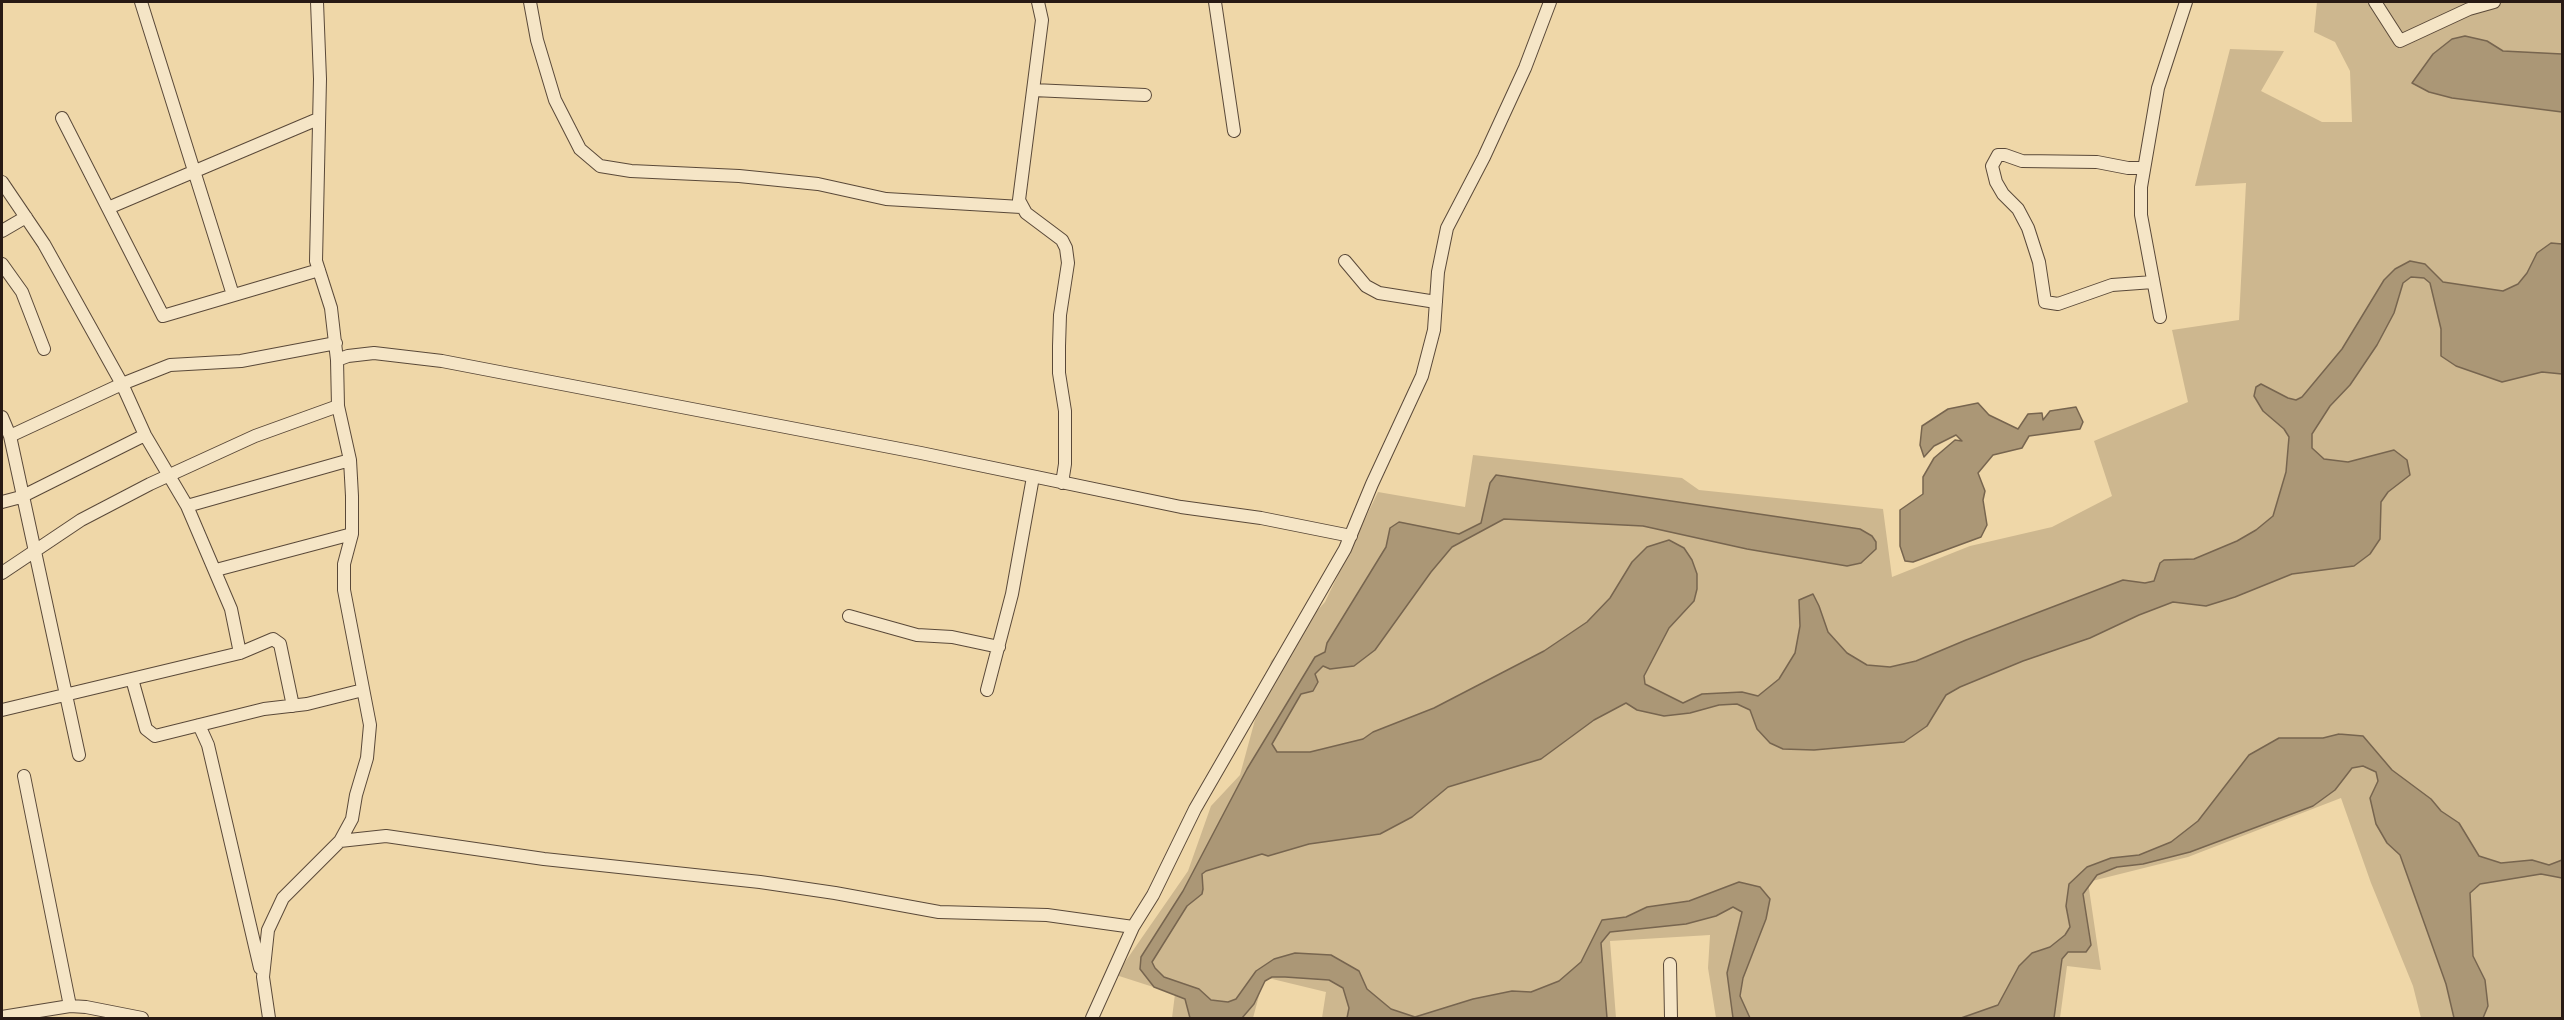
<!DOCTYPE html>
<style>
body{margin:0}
#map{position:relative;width:2564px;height:1020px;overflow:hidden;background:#efd7a8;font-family:"Libre Bodoni",serif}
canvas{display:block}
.frame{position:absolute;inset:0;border:3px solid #281a14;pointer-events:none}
</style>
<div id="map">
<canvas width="2564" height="1020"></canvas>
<div class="frame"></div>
</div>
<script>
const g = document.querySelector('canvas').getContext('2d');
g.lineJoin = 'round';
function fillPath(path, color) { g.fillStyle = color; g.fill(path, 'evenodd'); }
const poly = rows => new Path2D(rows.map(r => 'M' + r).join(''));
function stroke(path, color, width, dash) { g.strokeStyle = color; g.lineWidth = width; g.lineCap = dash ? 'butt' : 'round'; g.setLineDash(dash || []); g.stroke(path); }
fillPath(poly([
 [2317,2,2562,2,2562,1018,2421,1018,2413,986,2371,883,2341,798,2188,857,2088,882,2101,970,2067,966,2060,1018,1716,1018,1708,968,1710,935,1610,941,1616,1018,1322,1018,1326,992,1264,977,1253,1018,1172,1018,1175,994,1116,975,1188,871,1211,806,1240,775,1271,661,1325,602,1378,492,1465,507,1473,455,1682,478,1699,490,1883,509,1892,577,1970,546,2052,527,2112,496,2094,441,2188,402,2172,330,2239,320,2246,183,2195,186,2230,49,2284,51,2261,91,2322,122,2352,122,2350,71,2335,42,2314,32]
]), '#cdb78f');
const water = poly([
 [2465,36,2487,41,2503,51,2562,54,2562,112,2452,98,2429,92,2412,83,2433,54,2452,39,2465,36],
 [2551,243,2562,244,2562,374,2542,372,2502,382,2456,366,2441,356,2441,329,2430,283,2424,278,2411,277,2403,283,2394,313,2377,345,2350,385,2330,406,2312,434,2312,448,2324,459,2348,462,2394,450,2407,460,2410,475,2388,492,2381,502,2380,539,2370,554,2354,566,2292,574,2235,597,2206,606,2173,602,2139,615,2090,638,2023,661,1960,687,1946,695,1927,726,1904,742,1814,750,1783,749,1770,743,1757,729,1750,710,1737,704,1719,705,1690,713,1664,716,1637,710,1626,703,1594,720,1541,759,1448,787,1412,817,1380,834,1309,844,1268,856,1262,854,1206,871,1202,874,1203,889,1202,894,1187,906,1152,962,1155,968,1164,977,1199,989,1211,1000,1228,1002,1236,999,1256,971,1274,959,1295,953,1331,955,1359,971,1367,989,1391,1009,1415,1017,1473,999,1512,991,1531,992,1559,981,1581,962,1602,920,1626,917,1647,907,1689,901,1739,882,1760,887,1770,899,1766,919,1743,978,1740,996,1750,1018,1733,1018,1727,973,1742,912,1733,907,1716,916,1686,924,1610,932,1601,943,1607,1018,1347,1018,1349,1008,1343,988,1329,980,1285,977,1272,977,1265,981,1254,1004,1242,1018,1190,1018,1185,999,1154,987,1140,969,1141,957,1183,891,1247,769,1315,657,1325,652,1327,643,1386,547,1390,528,1399,522,1459,534,1481,523,1490,483,1496,475,1860,529,1872,536,1876,542,1876,549,1861,563,1847,566,1747,549,1643,526,1504,519,1452,547,1431,572,1375,650,1354,666,1330,669,1323,666,1315,674,1318,682,1313,691,1301,694,1272,744,1277,752,1310,752,1363,739,1373,732,1434,708,1544,651,1587,622,1610,598,1632,562,1647,547,1669,540,1684,548,1692,560,1697,574,1697,589,1694,601,1669,628,1644,676,1645,684,1683,703,1702,694,1742,692,1758,696,1779,679,1795,653,1800,626,1799,600,1813,594,1819,606,1828,632,1847,653,1867,665,1890,667,1916,661,1966,640,2123,580,2145,583,2154,581,2160,563,2164,560,2194,559,2237,541,2256,530,2273,516,2286,472,2289,437,2284,429,2263,411,2254,396,2256,387,2261,384,2288,398,2296,400,2302,397,2342,349,2384,280,2395,269,2410,261,2425,264,2443,282,2503,291,2518,284,2527,273,2537,253,2551,243],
 [1978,403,1989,415,2018,429,2028,414,2042,413,2043,420,2050,411,2076,407,2083,422,2080,429,2029,436,2022,448,1993,455,1978,473,1985,491,1983,500,1987,525,1981,537,1913,562,1905,561,1900,546,1900,510,1923,494,1923,477,1934,458,1955,440,1962,441,1956,435,1934,446,1924,457,1920,445,1922,426,1948,409,1978,403],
 [2339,734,2363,736,2392,770,2431,799,2441,811,2459,823,2479,856,2501,863,2532,860,2549,865,2562,860,2562,878,2541,874,2480,884,2470,893,2473,956,2485,980,2488,1006,2483,1018,2454,1018,2446,984,2400,855,2387,843,2376,824,2370,798,2378,781,2376,772,2363,766,2352,768,2335,790,2313,806,2190,852,2143,864,2117,867,2097,875,2083,894,2091,945,2086,952,2068,952,2062,959,2054,1018,1961,1018,1998,1005,2019,966,2032,953,2050,947,2065,935,2070,927,2066,906,2069,884,2087,867,2111,858,2139,855,2171,842,2198,821,2249,755,2279,738,2323,738,2339,734]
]);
fillPath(water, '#ab9776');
stroke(water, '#77654f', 1.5);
const street = poly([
 [141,2,233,295],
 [317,2,320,79,316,261,331,308,337,360,348,356,374,353,442,361,921,453,1181,507,1261,518,1351,536],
 [530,2,537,40,555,100,580,149,600,166,631,171,739,176,818,184,886,199,1021,207],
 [1038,2,1042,20,1019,200,1026,213,1062,240,1066,248,1068,263,1060,315,1059,346,1059,373,1065,411,1065,464,1062,483],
 [1215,2,1234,131],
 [2375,2,2400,41,2469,9,2494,2],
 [1033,90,1145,95],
 [62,118,163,316,319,270],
 [2143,168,2128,168,2097,162,2022,161,2005,155,1998,155,1992,166,1996,182,2003,194,2018,209,2028,228,2039,262,2045,302,2058,304,2112,285,2153,282],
 [2,182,44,244,122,384,145,435,187,506,231,609,240,653],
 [108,208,318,119],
 [2,231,26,217],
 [1345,261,1366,286,1379,293,1436,302],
 [2,264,22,292,44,349],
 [2160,317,2141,215,2141,187,2158,88,2186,2],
 [337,360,338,406,350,460,352,496,352,534,344,564,344,590,370,725,367,758,356,795,352,819,340,841],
 [2,417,10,436,79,755],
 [10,436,122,384,170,365,241,361,336,343],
 [2,502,21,497,145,435],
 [187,506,350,460],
 [216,570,352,534],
 [2,573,81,520,150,484,255,436,338,406],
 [849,616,917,635,952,637,999,647],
 [132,679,146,729,155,736,264,709,307,704,363,690],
 [987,690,1012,594,1033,477],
 [2,710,240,653,273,639,280,644,293,706],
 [199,725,208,745,260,968],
 [24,776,70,1006],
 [1670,964,1671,1018],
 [2,1017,70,1006,86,1007,142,1018],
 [269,1018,263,977,268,930,283,898,340,841,386,836,544,859,760,882,835,893,939,912,1047,915,1133,927],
 [1092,1018,1133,927,1153,895,1195,809,1345,549,1372,484,1422,376,1434,330,1438,272,1447,228,1484,157,1525,68,1550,2]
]);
stroke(street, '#5a4939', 14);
stroke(street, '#f5e5c6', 12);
</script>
